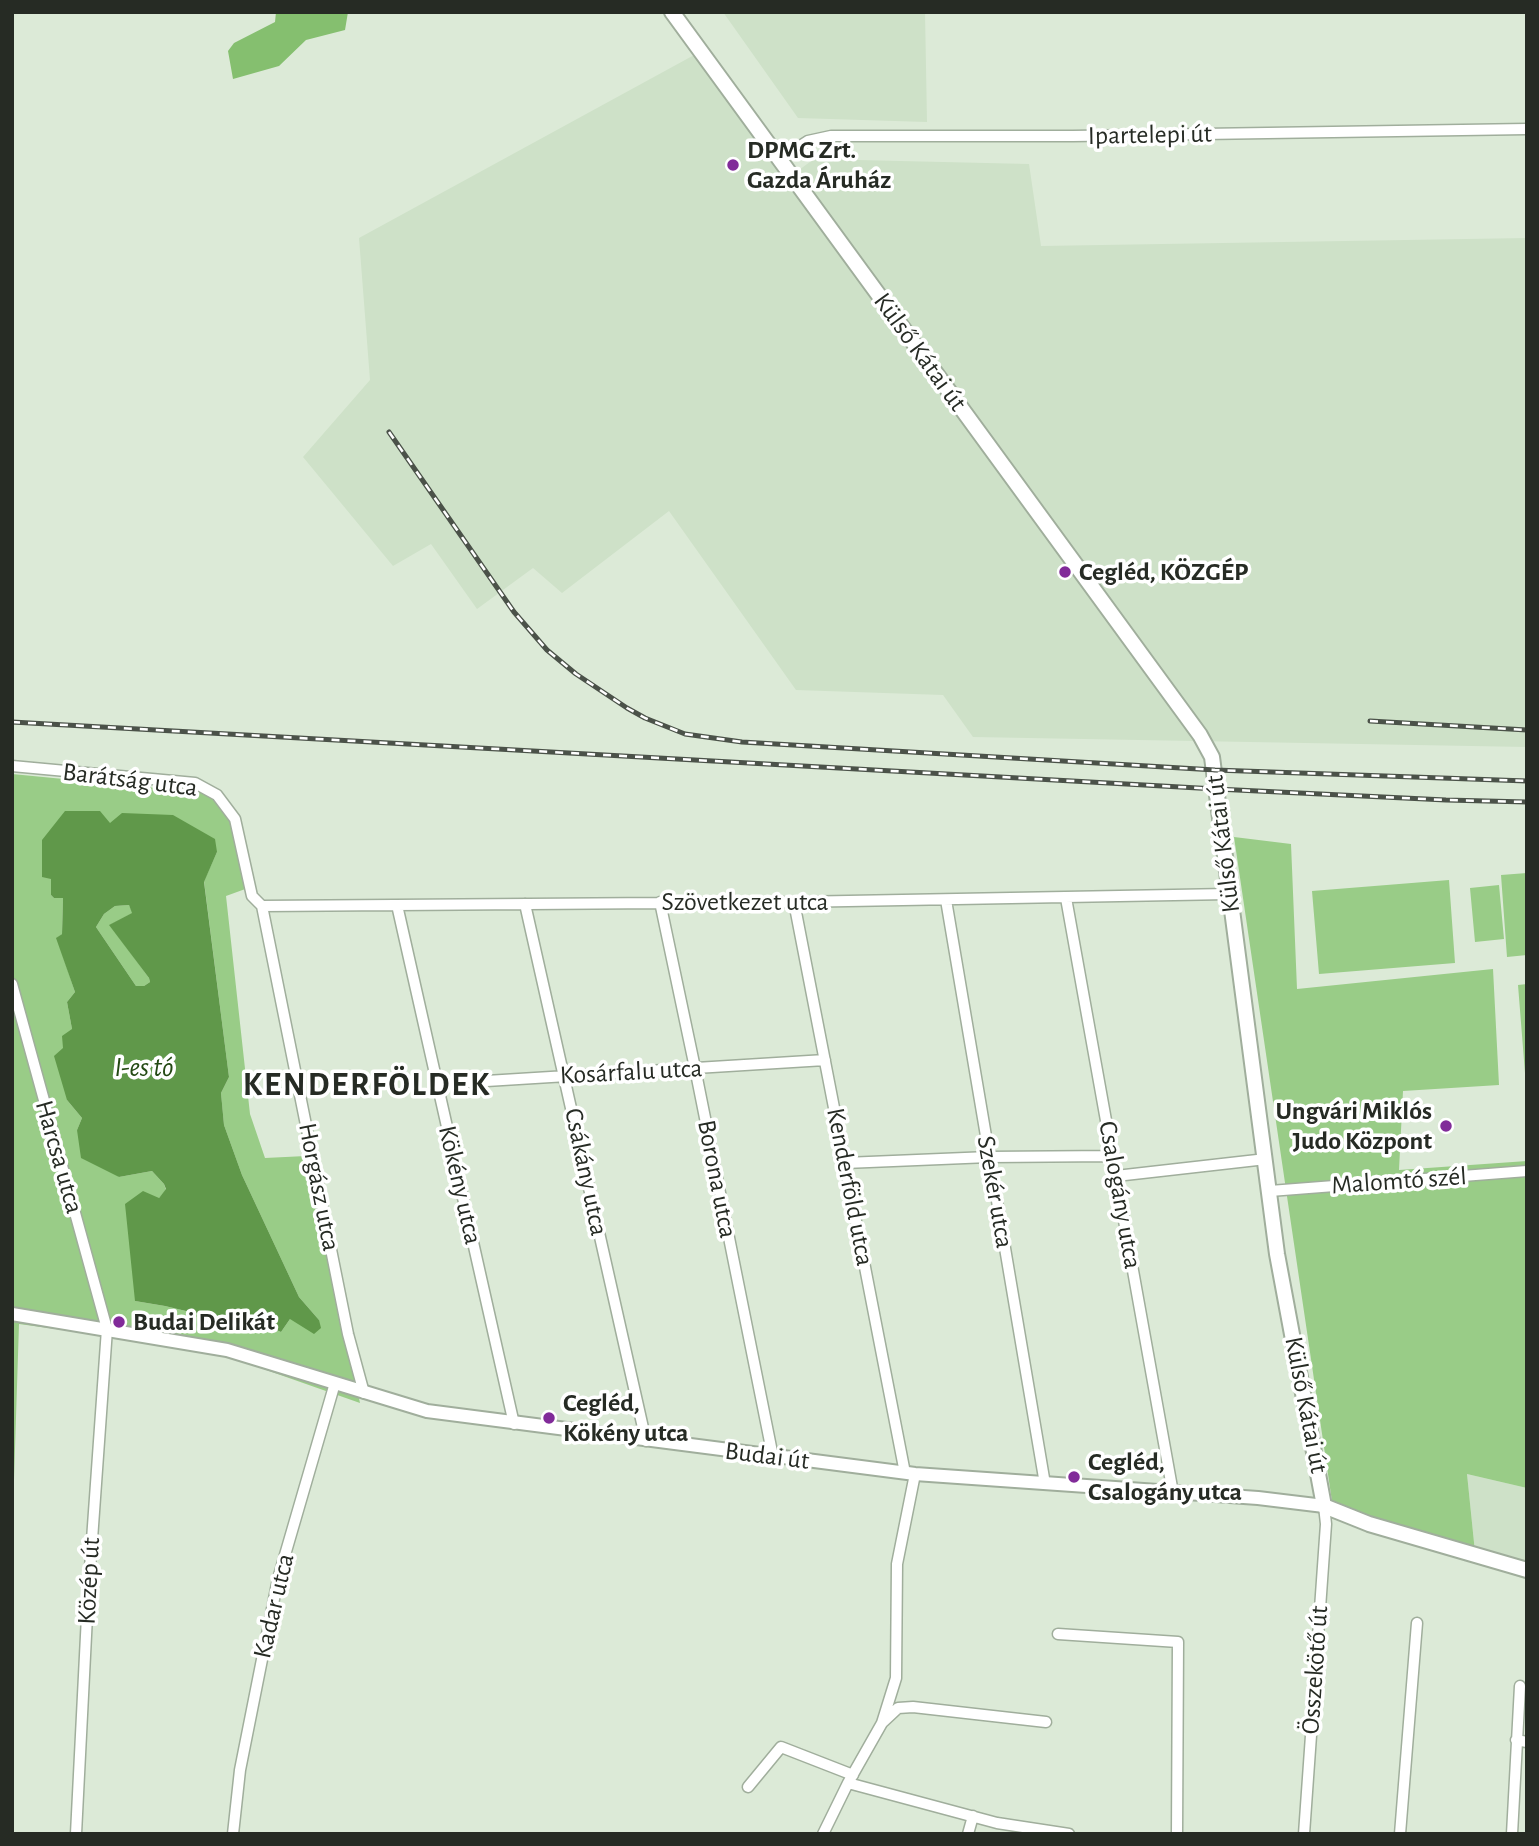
<!DOCTYPE html>
<meta charset="utf-8">
<style>
body{margin:0}
#map{position:relative;width:1539px;height:1846px;overflow:hidden;background:#dcead7;font-family:"Alegreya Sans",sans-serif}
canvas{display:block}
.frame{position:absolute;inset:0;border:14px solid #262b24;pointer-events:none}
</style>
<div id="map">
<canvas width="1539" height="1846"></canvas>
<div class="frame"></div>
</div>
<script>
const g = document.querySelector('canvas').getContext('2d');
g.lineJoin = 'round';
function fillPath(path, color) { g.fillStyle = color; g.fill(path, 'evenodd'); }
const poly = rows => new Path2D(rows.map(r => 'M' + r).join(''));
function stroke(path, color, width, dash) { g.strokeStyle = color; g.lineWidth = width; g.lineCap = dash ? 'butt' : 'round'; g.setLineDash(dash || []); g.stroke(path); }
function write(font, color, halo, rows, align = 'center') {
  g.font = font + ' "Alegreya Sans",sans-serif'; g.lineWidth = 7; g.setLineDash([]); g.textBaseline = 'middle'; g.strokeStyle = halo; g.fillStyle = color; for (const [text, x, y, turn = 0] of rows) {
    g.save(); g.translate(x, y); g.rotate((+turn || 0) * Math.PI / 180); g.textAlign = isNaN(turn) ? turn : align; if (halo) g.strokeText(text, 0, 0); g.fillText(text, 0, 0); g.restore();
  }
}
fillPath(poly([
 [723,12,925,12,927,122,798,118],
 [696,54,788,178,814,159,1029,164,1041,246,1527,238,1527,747,973,737,943,695,796,690,669,511,562,593,533,568,477,609,431,544,393,566,303,457,370,380,359,238],
 [1467,1474,1527,1488,1527,1580,1476,1562]
]), '#cee1c8');
fillPath(poly([
 [12,774,208,793,218,801,233,821,248,888,226,896,250,1114,265,1158,306,1156,360,1403,235,1359,152,1342,19,1324,12,1542],
 [217,852,204,881,229,1077,221,1093,224,1125,242,1175,299,1297,319,1320,290,1319,281,1332,253,1320,232,1322,165,1306,135,1301,159,1198,166,1190,164,1184,152,1171,119,1177,77,1130,82,1118,67,1100,72,1029,67,1002,75,992,57,938,62,934,63,898,54,898,51,895,51,879],
 [1234,837,1291,844,1297,989,1493,969,1499,1085,1403,1091,1399,1170,1527,1161,1527,1488,1467,1474,1476,1562,1334,1515],
 [1527,873,1527,955,1507,957,1501,875],
 [1449,880,1455,963,1319,974,1312,891],
 [1499,885,1504,939,1475,942,1470,888],
 [129,905,133,913,110,925,149,978,150,982,144,986,136,986,96,927,104,914,115,906],
 [1527,984,1527,1072,1525,1073,1518,985]
]), '#99cc87');
fillPath(poly([
 [276,12,348,12,345,30,306,40,279,66,233,79,228,51,234,43,275,22]
]), '#85bf6f');
fillPath(poly([
 [65,811,100,811,110,823,122,813,173,815,215,839,217,852,204,882,229,1077,221,1093,224,1125,242,1175,299,1297,319,1320,321,1328,314,1334,290,1319,281,1332,253,1320,232,1322,165,1306,135,1301,125,1204,143,1191,159,1198,166,1189,164,1184,152,1171,119,1177,81,1158,77,1130,82,1118,67,1100,54,1056,63,1048,62,1036,72,1029,67,1002,75,992,56,938,62,934,63,898,54,898,51,895,51,879,42,877,42,840],
 [129,905,132,913,109,925,149,978,150,982,144,986,136,986,96,927,104,914,115,906]
]), '#60984a');
const minor = poly([
 [780,159,808,141,831,136,1073,136,1527,129],
 [12,766,195,783,217,795,235,819,252,896,262,906,348,1334,364,1393],
 [1066,898,1173,1493],
 [946,900,1045,1484],
 [660,902,695,1068,773,1457],
 [794,902,905,1473],
 [525,904,646,1441],
 [397,905,514,1424],
 [262,906,794,902,1228,894],
 [12,984,107,1329,88,1596,76,1834],
 [438,1084,825,1060],
 [845,1163,989,1157,1113,1156],
 [1116,1176,1266,1159],
 [1270,1191,1527,1171],
 [1058,1634,1178,1642,1177,1834],
 [883,1722,898,1708,913,1707,1046,1722],
 [1516,1740,1527,1742],
 [848,1783,997,1823,1069,1834],
 [748,1787,781,1747,853,1775],
 [233,1834,240,1770,278,1579,335,1383],
 [823,1834,848,1783,882,1723,896,1678,897,1564,915,1474],
 [968,1834,973,1816],
 [1304,1834,1326,1524,1324,1506],
 [1400,1834,1417,1623],
 [1512,1834,1520,1686]
]);
const tertiary = poly([
 [12,1314,227,1350,427,1411,915,1474,1258,1498,1324,1506]
]);
const secondary = poly([
 [672,12,1200,735,1212,757,1277,1254,1324,1506,1369,1524,1527,1570]
]);
stroke(minor, '#a0ae9c', 13);
stroke(tertiary, '#a0ae9c', 16);
stroke(secondary, '#a0ae9c', 18);
stroke(minor, '#fff', 10);
stroke(tertiary, '#fff', 12);
stroke(secondary, '#fff', 14);
const rail = poly([
 [389,432,514,612,547,650,576,674,627,708,645,718,685,734,742,742,1215,770,1527,781],
 [1370,721,1527,730],
 [12,722,1216,789,1446,800,1527,802]
]);
stroke(rail, '#4b5249', 5);
stroke(rail, '#fff', 2.5, [8]);
for (const [x, y, r, color] of [
 [733,165,7,"#812b99"],
 [1065,572,7,"#812b99"],
 [1446,1126,7,"#812b99"],
 [119,1322,7,"#812b99"],
 [549,1418,7,"#812b99"],
 [1074,1477,7,"#812b99"]
]) { const dot = new Path2D(); dot.arc(x, y, r, 0, 2 * Math.PI); g.fillStyle = color; g.fill(dot); stroke(dot, '#fff', 2.5); }
write('26px', '#262b24', '#fff', [
 ["Ipartelepi út",1150,135,-1],
 ["Külső Kátai út",920,352,54],
 ["Barátság utca",130,780,7],
 ["Külső Kátai út",1223,844,-97],
 ["Szövetkezet utca",745,902],
 ["Kosárfalu utca",631,1072,-3],
 ["Harcsa utca",59,1157,74],
 ["Csákány utca",586,1172,78],
 ["Borona utca",717,1179,79],
 ["Malomtó szél",1399,1181,-4],
 ["Kökény utca",460,1185,77],
 ["Horgász utca",319,1187,79],
 ["Kenderföld utca",850,1187,79],
 ["Szekér utca",995,1192,80],
 ["Csalogány utca",1120,1195,80],
 ["Külső Kátai út",1306,1405,79],
 ["Budai út",767,1456,7],
 ["Közép út",89,1581,-87],
 ["Kadar utca",274,1606,-77],
 ["Összekötő út",1315,1670,-86]
]);
write('bold 26px', '#262b24', '#fff', [
 ["DPMG Zrt.",747,150],
 ["Gazda Áruház",747,180],
 ["Cegléd, KÖZGÉP",1079,572],
 ["Ungvári Miklós",1432,1111,"right"],
 ["Judo Központ",1432,1141,"right"],
 ["Budai Delikát",133,1322],
 ["Cegléd,",563,1403],
 ["Kökény utca",563,1433],
 ["Cegléd,",1088,1462],
 ["Csalogány utca",1088,1492]
], 'left');
write('italic 28px', '#244a14', '#fff', [
 ["I-es tó",144,1068]
]);
g.letterSpacing = '2px';
write('bold 33px', '#262b24', '#fff', [
 ["KENDERFÖLDEK",367,1085]
]);
g.letterSpacing = '0px';
</script>
